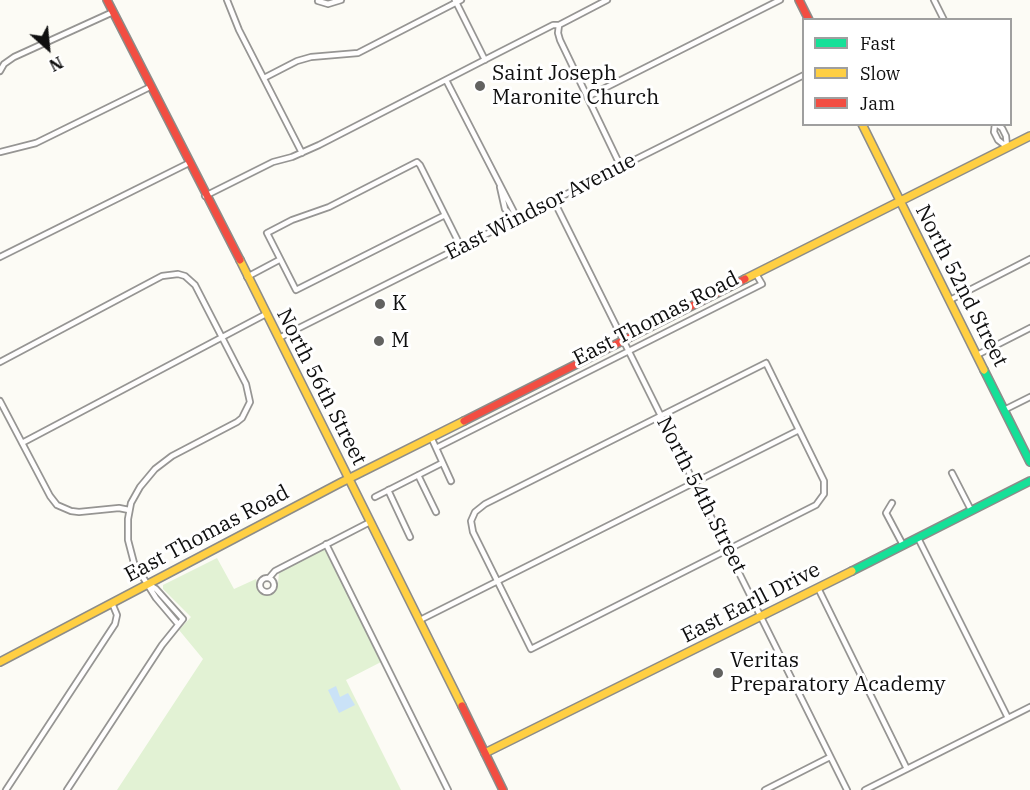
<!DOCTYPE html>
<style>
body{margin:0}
#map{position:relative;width:1030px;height:790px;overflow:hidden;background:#fcfbf5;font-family:"IBM Plex Serif",serif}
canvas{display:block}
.legend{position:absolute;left:802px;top:18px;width:210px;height:108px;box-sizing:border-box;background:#fff;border:2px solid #9f9f9f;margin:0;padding:8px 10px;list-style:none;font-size:18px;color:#0f0f0f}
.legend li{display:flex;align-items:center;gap:12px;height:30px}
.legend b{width:30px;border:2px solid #9f9f9f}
.north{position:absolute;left:18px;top:18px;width:60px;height:60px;-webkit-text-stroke:4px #fff;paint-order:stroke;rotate:153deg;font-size:16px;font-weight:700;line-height:24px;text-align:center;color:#0f0f0f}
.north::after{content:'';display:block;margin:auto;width:21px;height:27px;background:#0f0f0f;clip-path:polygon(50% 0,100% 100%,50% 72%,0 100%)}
</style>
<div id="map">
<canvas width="1030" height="790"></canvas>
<ul class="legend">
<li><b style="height:8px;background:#16e098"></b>Fast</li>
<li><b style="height:8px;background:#ffcf43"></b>Slow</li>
<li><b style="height:8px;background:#f24e42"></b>Jam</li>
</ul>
<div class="north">N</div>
</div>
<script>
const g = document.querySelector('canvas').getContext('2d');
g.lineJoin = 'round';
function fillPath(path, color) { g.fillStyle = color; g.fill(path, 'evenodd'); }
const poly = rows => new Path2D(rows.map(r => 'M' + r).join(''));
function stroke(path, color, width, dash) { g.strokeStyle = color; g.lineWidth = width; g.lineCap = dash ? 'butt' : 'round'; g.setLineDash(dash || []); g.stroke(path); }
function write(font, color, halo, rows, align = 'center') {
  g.font = font + ' "IBM Plex Serif",serif'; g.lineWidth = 6; g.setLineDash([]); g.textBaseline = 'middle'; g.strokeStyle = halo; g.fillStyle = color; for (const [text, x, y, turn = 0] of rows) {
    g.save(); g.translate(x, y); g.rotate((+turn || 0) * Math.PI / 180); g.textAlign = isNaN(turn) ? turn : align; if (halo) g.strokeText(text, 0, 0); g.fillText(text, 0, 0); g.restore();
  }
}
fillPath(poly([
 [325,548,381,662,346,680,401,790,117,790,203,659,179,630,191,617,163,589,163,585,217,558,234,589,256,579,260,593,278,583,279,573]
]), '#e2f2d4');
fillPath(poly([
 [336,686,340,697,348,693,355,705,339,713,328,690]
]), '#cae2f7');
const street = poly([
 [227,0,239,30,302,153],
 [455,0,485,60],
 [934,0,944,20],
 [318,1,328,4,341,0],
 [559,25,558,33,560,40,621,167],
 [0,71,4,64,14,57,113,12],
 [264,78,297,61,311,57,358,53,461,0],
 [446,80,514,212,516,220],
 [587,97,780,0],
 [995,124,994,132,998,140,1007,147],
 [996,124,1002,128,1006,136,1007,147],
 [0,152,36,143,150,87],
 [500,187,505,209,516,220],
 [205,196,273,162,292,157,319,145,498,53,553,25,559,25,607,0],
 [554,201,847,790],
 [445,215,296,290,267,233,292,220,329,207,417,162,420,165,461,247],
 [0,257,189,163],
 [247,277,279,260],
 [950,300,1030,259],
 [279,338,804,75],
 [977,355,1030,328],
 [0,362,162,276,178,274,185,276,195,285,246,384,250,402,242,418,237,422,172,456,155,469,140,487,131,503,128,519,128,540,134,563,156,598,178,624],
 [766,363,824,481,824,494,816,505,531,649,473,532,471,521,475,512,485,504,766,363],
 [0,401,50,496,57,505,71,511,79,512,119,508,129,510],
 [1004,410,1030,397],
 [431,437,451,481],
 [22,443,266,314],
 [436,448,762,284,756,274],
 [952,473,971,510],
 [418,475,436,512],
 [388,490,410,537],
 [375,497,442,463],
 [892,503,886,513,903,545],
 [918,538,1008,718],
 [326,544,448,790],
 [269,578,275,571,370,522],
 '260 585a7 7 0 1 1 14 0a7 7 0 1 1-14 0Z',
 [818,588,907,769],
 [420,620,799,430],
 [6,790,115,624,117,615,112,603],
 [67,790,162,645,183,619,156,589,148,584],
 [765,790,830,757],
 [865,790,1030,707]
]);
const fast = poly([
 [984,370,1030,462],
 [852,571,1030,481]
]);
const slow = poly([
 [862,124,984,370],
 [240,260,462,706],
 [745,279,1030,136],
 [0,662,340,483,464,421],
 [485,753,852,571]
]);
const jam = poly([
 [107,0,240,260],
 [799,0,809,20],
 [464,421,745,279],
 [462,706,503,790]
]);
stroke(street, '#969593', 8);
stroke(fast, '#8c8c89', 10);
stroke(slow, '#8c8c89', 10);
stroke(jam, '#8c8c89', 10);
stroke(street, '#fffefe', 4.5);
stroke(fast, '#16e098', 7);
stroke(slow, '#ffcf43', 7);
stroke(jam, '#f24e42', 7);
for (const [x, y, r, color] of [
 [480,86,6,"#626260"],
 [380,304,6,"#626260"],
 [379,341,6,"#626260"],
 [718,673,6,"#626260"]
]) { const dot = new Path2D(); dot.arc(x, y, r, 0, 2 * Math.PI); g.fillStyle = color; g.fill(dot); stroke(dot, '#fff', 2); }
write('21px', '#0f0f0f', '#fff', [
 ["Saint Joseph",492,74],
 ["Maronite Church",492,98],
 ["K",392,304],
 ["M",391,341],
 ["Veritas",730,661],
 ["Preparatory Academy",730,685]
], 'left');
write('21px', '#0f0f0f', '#fff', [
 ["East Windsor Avenue",541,207,-27],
 ["North 52nd Street",961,286,63],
 ["East Thomas Road",656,319,-27],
 ["North 56th Street",321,387,63],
 ["North 54th Street",701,495,63],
 ["East Thomas Road",207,534,-28],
 ["East Earll Drive",751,603,-27]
]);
</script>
